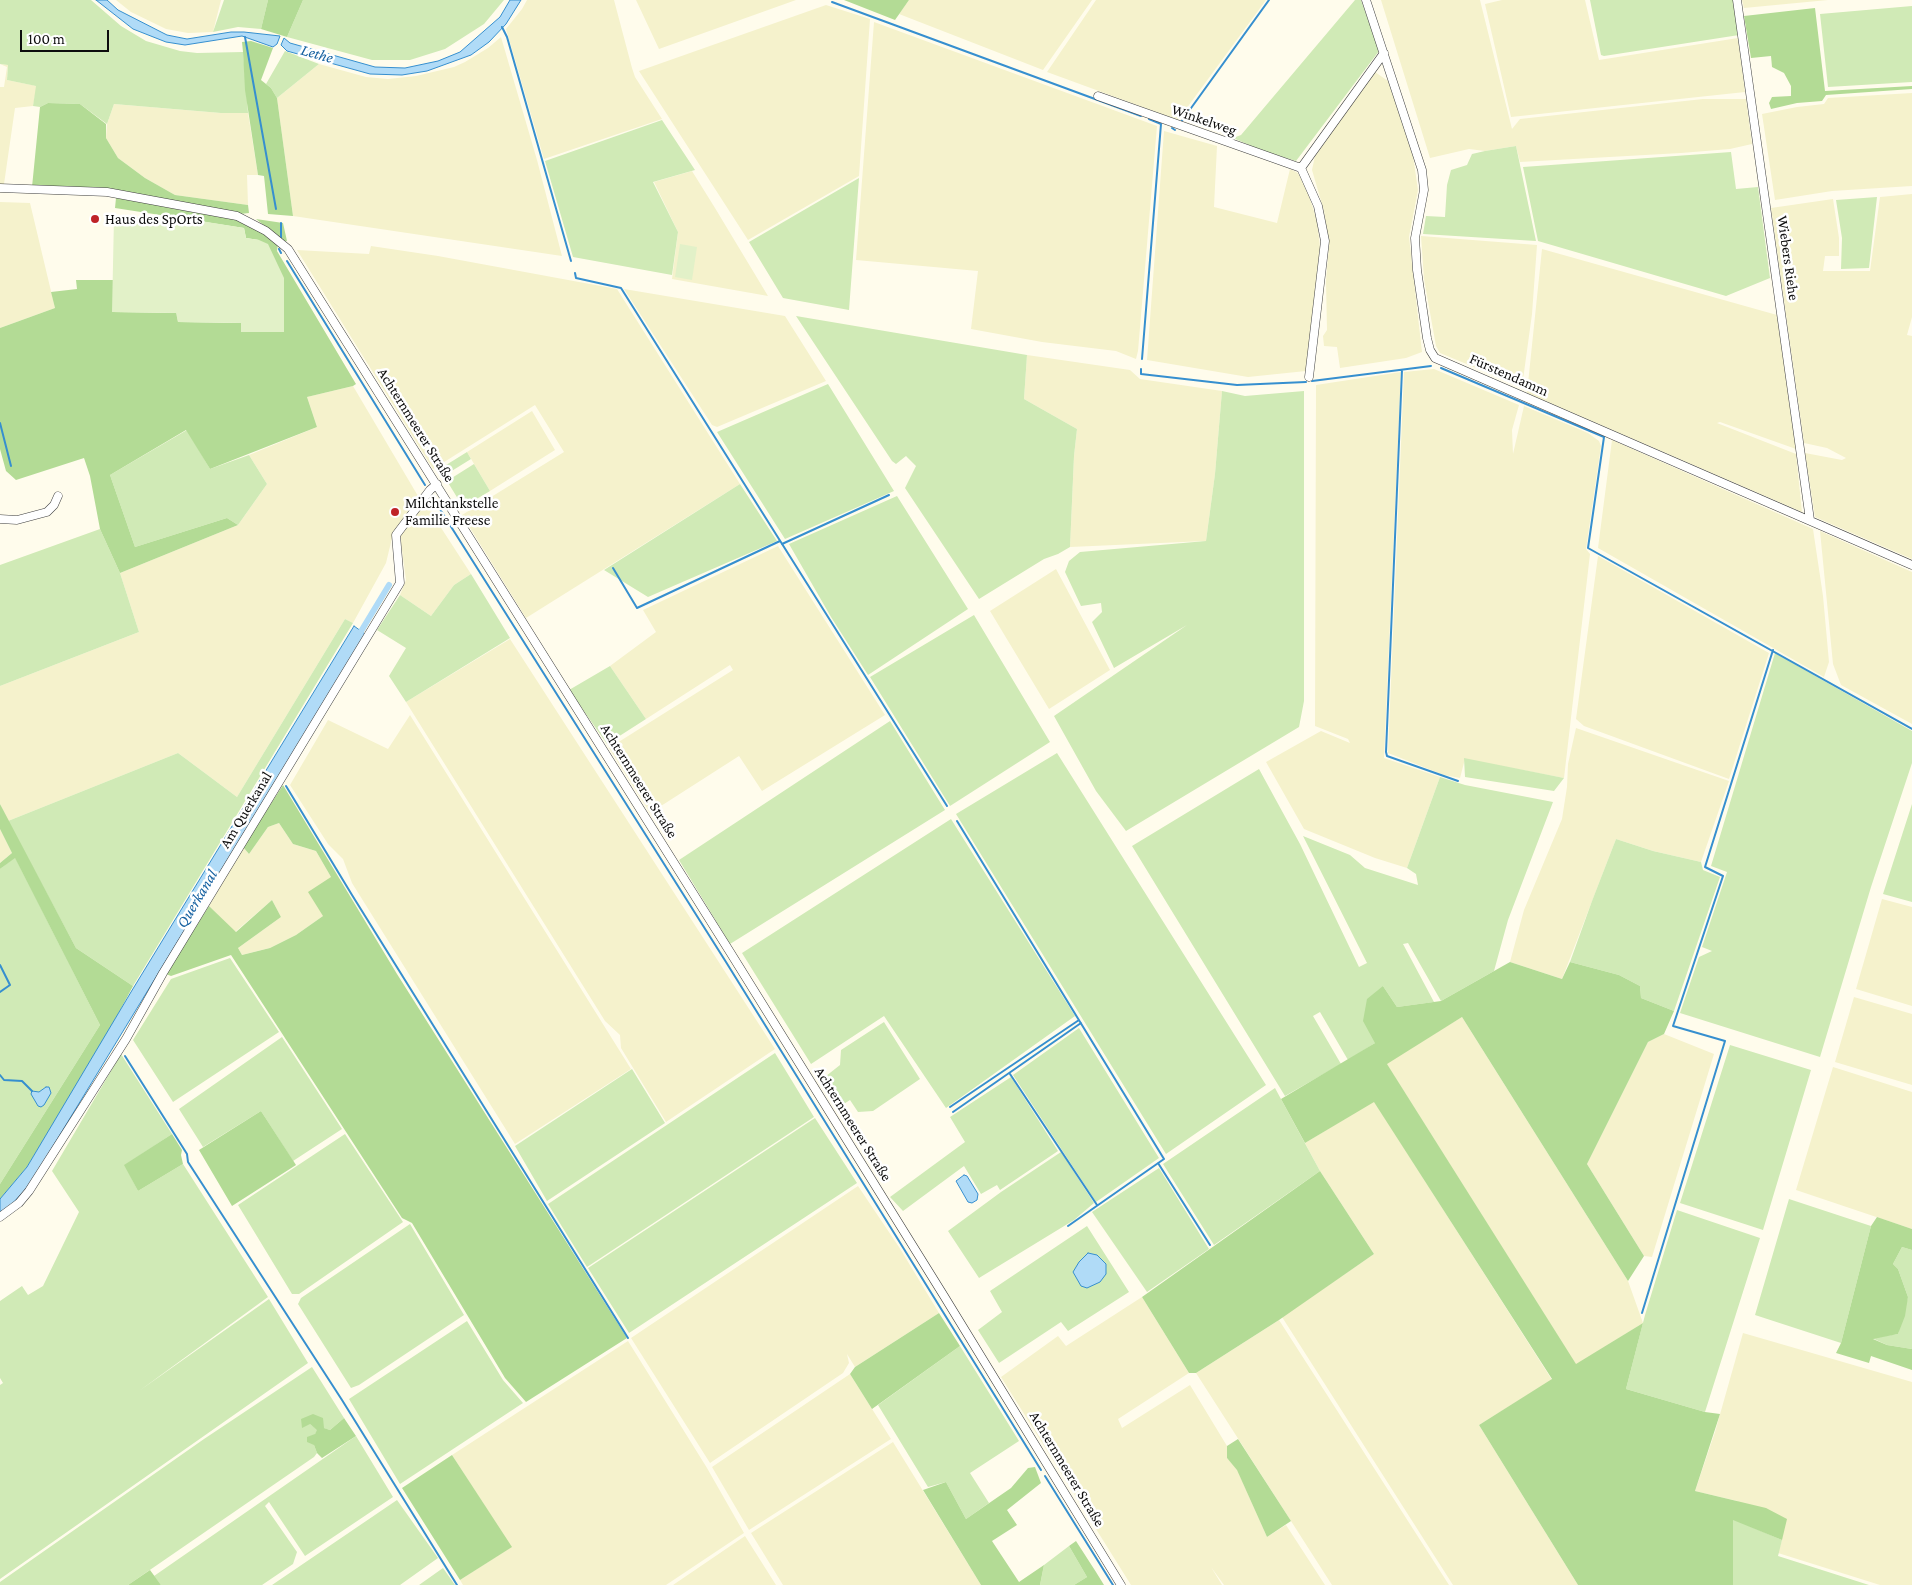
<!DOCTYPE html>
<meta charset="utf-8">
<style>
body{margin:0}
#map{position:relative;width:1912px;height:1585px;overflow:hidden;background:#fffcec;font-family:"Crimson Pro",serif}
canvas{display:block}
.scale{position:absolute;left:20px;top:30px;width:89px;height:22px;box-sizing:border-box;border:2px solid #0d0d0d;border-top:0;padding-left:6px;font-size:15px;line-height:18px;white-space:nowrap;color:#0d0d0d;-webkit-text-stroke:4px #fff;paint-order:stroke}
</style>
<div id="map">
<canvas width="1912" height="1585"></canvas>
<div class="scale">100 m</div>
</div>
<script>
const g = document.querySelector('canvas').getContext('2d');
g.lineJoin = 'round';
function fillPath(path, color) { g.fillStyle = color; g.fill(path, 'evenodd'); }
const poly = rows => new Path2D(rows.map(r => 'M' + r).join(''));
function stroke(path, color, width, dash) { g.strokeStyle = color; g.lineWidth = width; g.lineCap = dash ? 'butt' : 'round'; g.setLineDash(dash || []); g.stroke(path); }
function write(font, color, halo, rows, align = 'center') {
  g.font = font + ' "Crimson Pro",serif'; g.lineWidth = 5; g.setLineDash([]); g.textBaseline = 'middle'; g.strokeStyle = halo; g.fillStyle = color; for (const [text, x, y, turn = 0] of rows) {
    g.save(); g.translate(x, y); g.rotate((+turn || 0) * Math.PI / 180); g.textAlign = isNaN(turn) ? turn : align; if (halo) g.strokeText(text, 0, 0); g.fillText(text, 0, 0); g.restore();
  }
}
fillPath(poly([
 [116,0,221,0,213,32,188,33,166,29,131,12],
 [527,0,614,0,632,68,635,77,662,119,544,159,506,29,522,9],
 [636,0,796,0,659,49],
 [909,0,1092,0,1043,70,899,14],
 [1096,0,1266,0,1178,120,1047,72],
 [1381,0,1480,0,1512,129,1520,119,1703,99,1746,99,1752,144,1730,149,1681,153,1520,162,1516,146,1485,151,1469,149,1430,158],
 [1502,0,1585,0,1599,60,1738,38,1745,92,1511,117,1485,4],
 [1742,0,1828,0,1744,8],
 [826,5,870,19,859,176,748,240,639,71],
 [874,22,1157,126,1138,351,1136,359,1116,351,1042,342,971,329,978,271,856,260],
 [501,37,537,160,562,256,293,216,277,98,319,64,366,77,388,79,416,76,454,67,465,62,488,48],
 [0,64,8,65,7,80,37,86,33,106,15,108,4,184,0,184,0,87,4,87,7,67],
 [1375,72,1388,81,1413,156,1418,190,1409,237,1422,352,1406,358,1340,368,1337,347,1324,346,1323,336,1327,330,1326,281,1329,245,1324,211,1312,170,1315,156],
 [1912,93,1912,186,1832,191,1775,200,1762,114,1797,107,1824,104,1828,98],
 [114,104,221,113,248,113,258,175,247,175,248,205,175,195,145,178,118,158,106,138,107,124],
 [1164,131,1217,146,1214,207,1277,223,1290,169,1298,173,1309,196,1317,221,1320,247,1306,371,1248,377,1147,360],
 [692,171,715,208,768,296,672,279,678,232,654,182],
 [1912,194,1912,317,1907,335,1912,336,1912,559,1815,517,1805,453,1842,460,1846,458,1827,448,1804,443,1771,208,1833,199,1839,238,1839,256,1825,256,1823,271,1870,271,1880,197],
 [0,202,30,203,55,308,0,328],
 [1421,236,1537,245,1532,314,1522,387,1440,353,1436,346,1424,279],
 [371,246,438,256,617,289,740,484,526,618,462,515,564,452,535,405,433,469,297,250,369,254],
 [1542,249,1777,315,1796,449,1720,422,1717,423,1796,454,1802,512,1527,393],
 [624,289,785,316,826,381,717,427,712,425],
 [1027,355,1130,370,1140,379,1222,391,1215,474,1206,541,1070,547,1074,456,1077,429,1024,399],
 [1434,369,1519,405,1512,430,1513,454,1524,406,1588,433,1599,441,1601,446,1586,549,1590,554,1564,778,1465,759,1460,778,1444,775,1388,753,1404,372],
 [1401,372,1384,758,1440,777,1407,868,1375,858,1304,829,1266,762,1321,731,1350,743,1348,739,1315,726,1316,385],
 [353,386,418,496,393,534,386,563,353,623,345,619,237,797,178,753,8,821,0,804,0,686,139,632,120,573,238,525,267,484,249,455,317,427,307,397],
 [532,411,555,450,490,491,467,452],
 [1612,440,1813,529,1823,596,1829,662,1824,677,1598,548],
 [425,503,471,574,454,585,431,616,400,595,406,580,400,535],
 [1820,531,1912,572,1912,724,1841,685,1833,664],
 [778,546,885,715,762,791,739,756,650,813,609,748,733,670,730,665,646,719,610,666,656,632,643,610],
 [1598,556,1769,653,1729,779,1584,726,1576,719],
 [1056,569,1110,670,1049,709,990,611],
 [510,639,775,1049,666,1122,621,1048,620,1035,605,1021,406,702],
 [410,715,631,1069,515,1144,352,883,343,859,328,844,290,785,328,720,388,749],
 [1576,728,1729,781,1701,862,1653,851,1616,839,1562,979,1510,962,1524,910,1562,819,1567,787,1568,764],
 [279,823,293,844,316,851,331,877,323,916,296,935,270,948,242,955,238,948,281,917,272,900,235,932,209,906,243,847,249,854,268,827],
 [0,829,12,853,0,863],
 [1882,899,1912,907,1912,1006,1856,989],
 [1854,997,1912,1014,1912,1085,1835,1062],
 [1462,1017,1628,1281,1643,1323,1576,1365,1386,1063],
 [1664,1034,1714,1054,1652,1257,1644,1256,1587,1164,1648,1042],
 [1833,1067,1912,1092,1912,1229,1796,1190],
 [1374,1101,1552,1380,1479,1425,1578,1585,1453,1585,1282,1317,1374,1254,1320,1171,1305,1143],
 [858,1186,899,1247,939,1313,855,1367,847,1354,849,1363,843,1373,710,1463,631,1338],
 [1142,1297,1189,1373,1118,1419,1122,1428,1190,1385,1227,1446,1227,1458,1237,1469,1267,1537,1286,1525,1325,1585,1224,1585,1211,1567,1222,1585,1131,1585,1001,1377,1058,1336,1066,1346],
 [1279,1320,1449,1585,1332,1585,1196,1373],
 [1743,1333,1912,1382,1912,1585,1880,1585,1778,1553,1782,1540,1737,1501,1695,1491,1715,1432],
 [628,1341,707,1468,744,1533,666,1585,463,1585,460,1580,511,1547,452,1455],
 [850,1374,891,1439,749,1530,712,1467],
 [893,1442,981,1585,783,1585,751,1533],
 [745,1536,776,1585,673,1585]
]), '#f5f2cc');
fillPath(poly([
 [0,0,91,0,121,26,146,41,180,51,197,53,243,52,248,113,221,113,114,104,107,124,80,104,48,103,40,107,33,106,36,86,7,80,8,65,0,64],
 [224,0,268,0,261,29,238,27,213,32],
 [303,0,504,0,484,24,445,49,410,60,372,60,287,37],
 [1355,0,1361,0,1379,51,1296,161,1263,151,1233,138,1241,135],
 [1590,0,1734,0,1739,35,1604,56,1601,55],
 [1912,6,1912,82,1828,87,1820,14],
 [285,51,319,64,277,98,271,88,266,84],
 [662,120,695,170,653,182,678,232,672,275,573,257,545,161],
 [1516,146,1536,241,1423,234,1426,216,1445,217,1447,185,1451,170,1467,165,1472,154,1485,151],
 [1731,152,1736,189,1758,187,1770,278,1726,296,1538,241,1523,167],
 [859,178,849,310,783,298,749,242],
 [1877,197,1869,268,1841,269,1842,238,1836,200],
 [796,316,1027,355,1024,399,1077,429,1074,456,1070,547,1058,554,1044,559,979,599,905,488,916,466,906,456,896,464,892,461],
 [828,384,894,491,785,539,717,432],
 [1222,391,1245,396,1304,391,1304,701,1299,727,1126,831,1096,791,1054,716,1187,625,1114,668,1092,622,1102,612,1101,603,1081,606,1065,572,1069,561,1080,552,1206,541,1215,474],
 [187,430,210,469,249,455,267,484,238,525,227,518,135,547,110,475],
 [467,452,471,459,442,477,438,470],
 [474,464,490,491,463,507,447,481],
 [740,484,777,541,648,597,604,570],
 [897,496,968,609,868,675,831,617,789,544],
 [100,529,120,573,139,632,0,686,0,565],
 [471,574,510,638,406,702,389,676,406,648,377,630,400,595,431,616,454,585],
 [974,615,1050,742,950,806,870,677],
 [345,619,353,623,133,986,76,948,8,821,178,753,237,797],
 [1775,653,1912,731,1912,763,1871,887,1820,1057,1680,1013,1699,957,1712,951,1702,947,1727,872,1711,866],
 [610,666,646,719,607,744,569,690],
 [890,721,945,810,730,944,679,860],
 [1057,753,1266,1085,1166,1154,956,814],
 [1464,758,1564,778,1554,791,1465,777],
 [1259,769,1300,844,1359,967,1367,963,1303,836,1350,855,1365,868,1418,885,1416,874,1407,868,1440,777,1465,785,1553,802,1508,920,1494,971,1441,1001,1408,943,1403,944,1434,1002,1397,1007,1383,986,1375,1043,1348,1060,1320,1012,1313,1016,1341,1064,1285,1096,1132,846],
 [1912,804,1912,902,1883,894],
 [951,819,1075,1016,946,1108,884,1016,811,1064,742,953],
 [1616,839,1653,851,1701,862,1703,870,1720,877,1674,1011,1641,998,1640,986,1619,975,1570,962,1592,901],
 [15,857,100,1025,0,1184,0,869],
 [230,958,279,1032,173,1102,133,1040,171,979],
 [884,1022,920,1079,873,1111,858,1112,850,1100,839,1107,821,1080,840,1065,841,1050],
 [1079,1028,1159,1158,1096,1202,1013,1075],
 [282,1037,342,1129,293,1161,261,1111,203,1147,179,1109],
 [1730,1045,1811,1070,1763,1230,1680,1203],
 [775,1053,814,1117,587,1267,548,1204],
 [121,1054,172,1134,125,1165,138,1191,183,1164,268,1297,139,1391,269,1299,308,1363,0,1579,0,1385,3,1383,0,1378,0,1301,22,1286,28,1295,43,1286,79,1212,52,1171],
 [632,1069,665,1123,547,1201,515,1146],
 [1011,1077,1058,1151,1000,1190,997,1185,981,1194,964,1166,903,1211,890,1197,965,1142,950,1117],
 [1275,1088,1320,1171,1214,1245,1163,1164],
 [815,1118,857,1183,629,1333,588,1268],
 [345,1134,403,1222,299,1294,292,1294,238,1205],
 [1061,1152,1094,1203,1074,1220,979,1278,948,1231,1001,1192],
 [1159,1168,1209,1249,1147,1292,1092,1212],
 [1789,1199,1871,1226,1841,1343,1755,1315],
 [1677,1210,1760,1238,1705,1412,1626,1389,1645,1315],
 [410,1224,464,1315,359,1385,351,1388,298,1304,301,1298],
 [1087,1226,1129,1292,1068,1331,1061,1322,999,1363,978,1330,1002,1312,990,1291],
 [1902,1247,1912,1250,1912,1349,1887,1345,1872,1338,1898,1334,1908,1297,1898,1269,1893,1264],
 [467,1321,503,1380,523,1403,400,1484,349,1399],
 [960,1346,1019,1441,970,1473,989,1503,966,1519,946,1482,928,1487,878,1405],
 [312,1367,344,1418,330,1430,310,1424,318,1430,315,1434,314,1445,317,1453,314,1457,128,1585,0,1585,0,1582,204,1439],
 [356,1436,393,1497,305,1556,269,1502,265,1506,297,1552,293,1564,262,1585,161,1585,154,1576],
 [397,1500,438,1558,400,1585,272,1585],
 [1733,1519,1782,1540,1778,1556,1869,1585,1733,1585],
 [1069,1546,1087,1577,1074,1585,1040,1585,1044,1565],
 [443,1568,455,1585,419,1585]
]), '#d0eab6');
fillPath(poly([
 [268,0,303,0,287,37,261,29],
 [844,0,909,0,895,20],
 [1815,8,1825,91,1912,86,1912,89,1826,95,1822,101,1797,103,1771,109,1769,103,1772,97,1791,96,1791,86,1784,73,1772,67,1771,56,1751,58,1744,16],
 [251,41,273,48,261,80,271,88,277,98,293,216,268,214,264,176,258,175,245,90,243,52,242,42],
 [48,103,80,104,106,124,106,138,118,158,145,178,175,195,248,205,249,213,240,214,107,189,32,187,40,107],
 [116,198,238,218,265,233,278,244,277,251,356,384,353,386,307,397,317,427,210,469,186,430,110,475,135,547,227,518,238,525,120,573,100,529,90,476,84,458,16,480,6,471,0,449,0,328,55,308,51,292,77,289,76,280,114,280,113,312,177,313,178,322,241,323,241,332,259,240,246,238,244,228,115,208],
 [256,219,283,223,287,241,283,241],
 [283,785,397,974,627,1338,526,1402,505,1378,412,1223,402,1218,231,955,171,976,166,974,209,906,236,932,272,900,281,917,238,948,242,955,270,948,296,935,323,916,308,892,331,877,316,851,293,844,279,823,268,827,249,854,243,847],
 [0,804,76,948,133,986,108,1033,27,1167,0,1199,0,1184,100,1025,15,858,0,869,0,863,12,853,0,829],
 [1510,962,1562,979,1570,962,1619,975,1640,986,1641,998,1674,1011,1664,1034,1648,1042,1587,1164,1644,1256,1628,1281,1462,1017,1387,1064,1576,1364,1643,1323,1626,1389,1705,1412,1720,1414,1695,1491,1766,1508,1787,1519,1782,1540,1733,1520,1733,1585,1578,1585,1479,1425,1552,1379,1374,1102,1305,1143,1281,1099,1375,1043,1363,1021,1367,999,1383,986,1397,1007,1441,1001],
 [261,1111,296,1165,232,1206,199,1150],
 [172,1134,182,1150,181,1155,183,1164,138,1191,124,1165],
 [1320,1171,1374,1254,1279,1320,1196,1373,1189,1373,1142,1297],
 [1877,1217,1912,1229,1912,1250,1902,1247,1893,1264,1898,1269,1908,1297,1905,1316,1898,1334,1873,1339,1887,1345,1912,1349,1912,1370,1871,1356,1869,1363,1836,1353,1841,1343,1871,1226],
 [939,1313,960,1346,872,1409,850,1374,855,1367],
 [313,1414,323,1418,324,1428,330,1430,344,1418,356,1436,322,1458,317,1453,314,1445,307,1442,307,1437,315,1434,317,1430,310,1424,302,1428,301,1419],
 [1238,1439,1291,1521,1267,1537,1237,1470,1227,1458,1227,1446],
 [452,1455,512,1547,460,1580,402,1488],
 [1035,1467,1041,1483,1007,1510,1017,1525,992,1541,1019,1582,1044,1565,1040,1585,981,1585,923,1490,946,1482,966,1519,1011,1488,1028,1468],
 [1076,1541,1096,1572,1104,1585,1074,1585,1087,1577,1069,1546],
 [150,1570,161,1585,128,1585]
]), '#b3db95');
fillPath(poly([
 [114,217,176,217,244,228,246,238,259,240,268,244,284,278,284,332,241,332,241,323,178,322,176,313,112,312],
 [680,244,697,247,692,280,675,277]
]), '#e2f1c8');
const water = poly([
 [96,0,107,0,118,10,167,35,187,39,231,32,244,32,280,36,277,44,273,47,242,36,185,45,166,42,133,29,96,0],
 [510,0,521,0,506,24,489,42,471,55,427,71,402,75,370,74,287,51,281,45,284,38,290,43,375,67,405,68,438,61,460,52,500,17,510,0],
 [354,626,365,634,36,1174,25,1190,11,1205,0,1212,0,1199,27,1167,131,992,354,626],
 [46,1087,49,1087,51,1093,44,1105,41,1107,38,1106,31,1094,32,1091,39,1092,46,1087],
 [964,1175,967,1176,978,1194,977,1200,972,1203,968,1202,956,1181,964,1175],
 [1088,1253,1097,1255,1106,1264,1106,1274,1100,1282,1087,1288,1081,1286,1073,1272,1079,1262,1088,1253]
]);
fillPath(water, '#b0dbf7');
stroke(water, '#368fcf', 1);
stroke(poly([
 [832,2,1141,116],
 [502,27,507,37,571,261],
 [245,37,276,209],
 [1181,122,1269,0],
 [1172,128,1175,130],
 [281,223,281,238],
 [279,249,281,253],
 [287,261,425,485],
 [575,273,576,278,621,288,947,806],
 [1142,359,1161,124,1149,119],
 [1441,368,1604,437,1588,548,1912,729],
 [1141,369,1141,374,1237,385,1306,382],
 [1402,370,1386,752,1387,756,1458,781],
 [1312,381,1431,366],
 [0,423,11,466],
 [431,495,726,962,1041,1470],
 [782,544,889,495],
 [613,568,637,608,780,541],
 [286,786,352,895,628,1338],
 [957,821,1164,1159,1068,1226],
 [0,965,10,985,0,992],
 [125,1056,187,1154,188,1162,342,1400,457,1585],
 [1010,1074,1097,1205],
 [0,1075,4,1080,22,1081,32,1091],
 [950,1107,1079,1020],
 [953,1112,1081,1023],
 [1158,1163,1210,1245],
 [1642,1313,1725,1041,1673,1026,1723,876,1705,867,1773,650],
 [1045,1476,1113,1585]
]), '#368fcf', 2);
stroke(poly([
 [357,638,389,585]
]), '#b0dbf7', 6);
const minor = poly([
 [1366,0,1422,170,1424,190,1415,238,1417,270,1427,338,1430,350,1435,358,1912,565],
 [1737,0,1810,520],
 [1098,96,1301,168],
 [0,188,107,192,237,216,266,231,288,249,730,952,944,1296,1121,1585],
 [1309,377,1325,241,1318,206,1301,168,1384,53],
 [0,519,17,520,47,512,54,505,58,496],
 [0,1217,19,1203,29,1191,126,1039,163,973,400,583,396,535,430,490,437,484]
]);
stroke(minor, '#404040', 9);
stroke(minor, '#fff', 8);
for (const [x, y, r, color] of [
 [95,219,5,"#bf2327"],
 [395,512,5,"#bf2327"]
]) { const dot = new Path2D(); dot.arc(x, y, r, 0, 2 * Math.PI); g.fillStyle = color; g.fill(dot); stroke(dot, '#fff', 2); }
write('15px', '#0d0d0d', '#fff', [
 ["Winkelweg",1204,120,19],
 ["Wiebers Riehe",1788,258,82],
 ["Fürstendamm",1509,375,24],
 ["Achternmeerer Straße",416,425,58],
 ["Achternmeerer Straße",639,781,58],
 ["Am Querkanal",246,810,-59],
 ["Achternmeerer Straße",853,1124,58],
 ["Achternmeerer Straße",1067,1469,59]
]);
write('15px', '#0d0d0d', '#fff', [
 ["Haus des SpOrts",105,219],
 ["Milchtankstelle",405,503],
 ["Familie Freese",405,520]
], 'left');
write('italic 16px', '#1460a0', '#fff', [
 ["Lethe",317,54,16],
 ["Querkanal",197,899,-59]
]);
</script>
